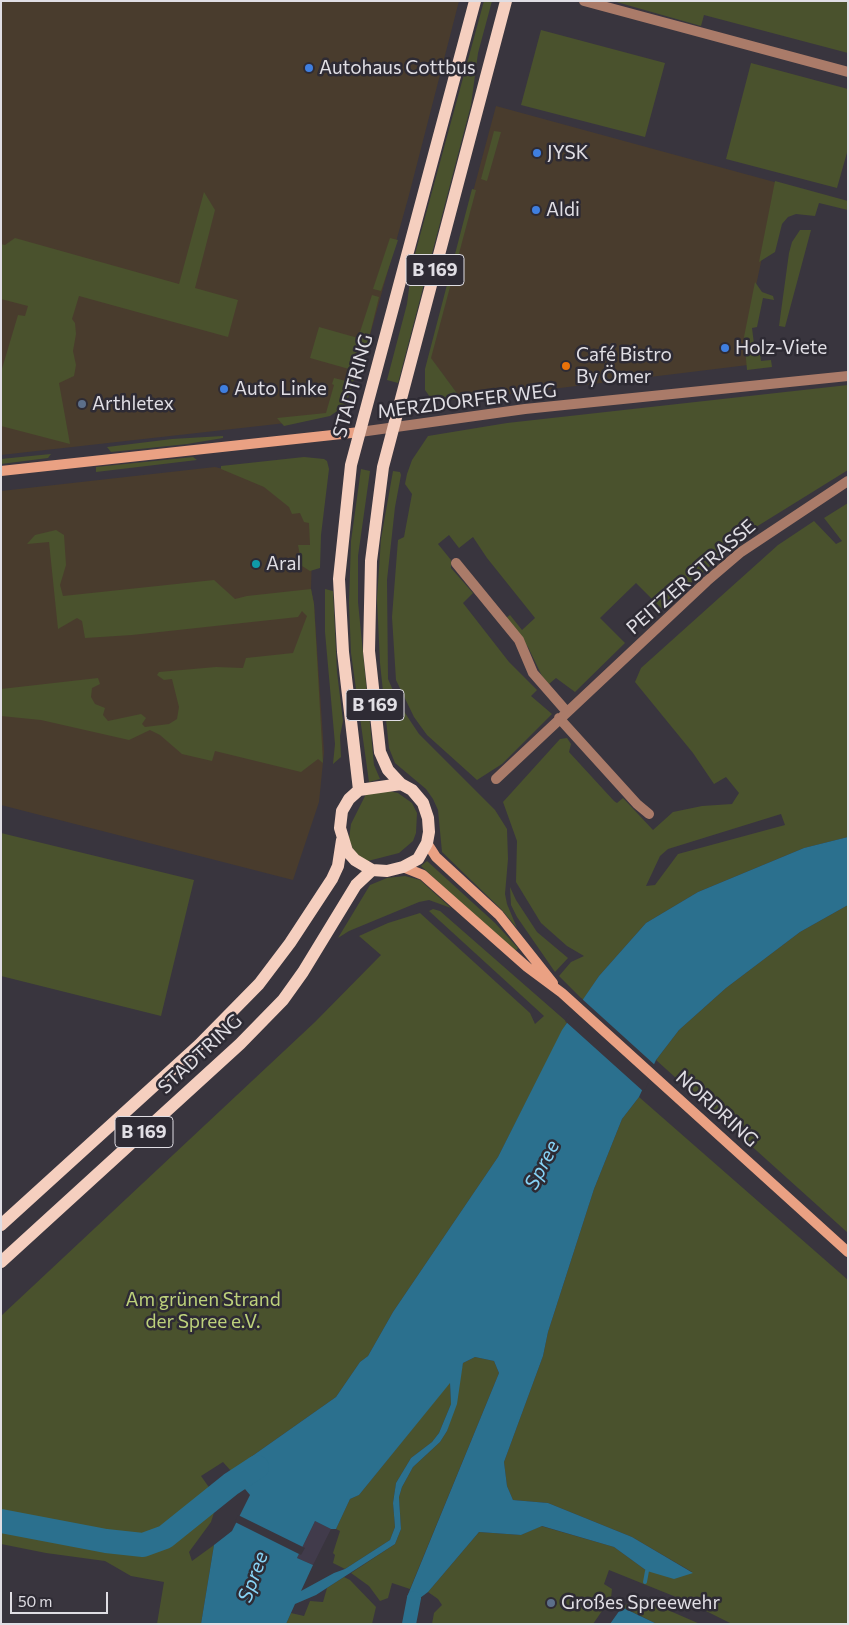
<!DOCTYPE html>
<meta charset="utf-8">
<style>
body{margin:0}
#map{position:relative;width:849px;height:1625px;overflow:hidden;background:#39353e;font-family:Commissioner,sans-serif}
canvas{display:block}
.frame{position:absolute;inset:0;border:2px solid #e0dee4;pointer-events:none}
.scale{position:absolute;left:10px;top:1592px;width:98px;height:22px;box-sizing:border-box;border:2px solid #e0dee4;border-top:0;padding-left:6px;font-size:15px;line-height:18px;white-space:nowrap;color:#e0dee4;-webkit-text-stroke:4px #2e2b34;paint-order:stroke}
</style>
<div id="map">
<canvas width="849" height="1625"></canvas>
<div class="frame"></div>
<div class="scale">50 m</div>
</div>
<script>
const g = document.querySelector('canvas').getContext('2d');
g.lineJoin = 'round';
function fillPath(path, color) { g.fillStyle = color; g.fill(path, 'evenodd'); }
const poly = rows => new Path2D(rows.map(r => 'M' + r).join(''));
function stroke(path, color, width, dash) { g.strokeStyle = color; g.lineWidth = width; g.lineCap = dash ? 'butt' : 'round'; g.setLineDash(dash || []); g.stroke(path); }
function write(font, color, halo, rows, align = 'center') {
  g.font = font + ' Commissioner,sans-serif'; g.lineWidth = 5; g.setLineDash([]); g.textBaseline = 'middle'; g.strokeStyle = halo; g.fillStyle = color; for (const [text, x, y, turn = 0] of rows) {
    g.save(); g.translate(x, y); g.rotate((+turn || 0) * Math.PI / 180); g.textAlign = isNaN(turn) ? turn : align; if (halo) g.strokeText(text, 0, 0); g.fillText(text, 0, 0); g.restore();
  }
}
fillPath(poly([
 [1,1,459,1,409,195,365,353,354,374,344,408,320,417,286,423,1,455],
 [496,106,778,183,745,337,748,365,462,400,429,356],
 [215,467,261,478,313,519,311,589,314,604,324,752,319,802,293,880,1,805,1,491]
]), '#493c2d');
fillPath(poly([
 [315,1521,331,1529,313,1565,297,1558]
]), '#413b4b');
fillPath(poly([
 [484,1,492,1,478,53,471,105,398,383,387,380,407,304,412,265],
 [613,1,848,1,848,53,704,15,701,26],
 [541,30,665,63,645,137,521,105],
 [751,63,848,89,848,149,837,188,726,159],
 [494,131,501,132,487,181,481,179],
 [775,181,848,201,848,210,819,203,815,216,796,214,788,217,782,224,775,252,759,262],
 [472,189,476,190,431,358,462,400,436,399,430,397,425,390,425,369],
 [204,192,215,210,195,288,238,300,228,337,79,296,72,319,75,323,76,334,73,351,76,365,74,376,59,383,70,444,1,426,1,372,18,315,25,316,28,306,1,299,1,244,5,245,15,238,179,284],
 [800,230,811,230,785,327,779,326,789,253,792,242],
 [390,238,398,240,381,291,373,289],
 [755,282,762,292,773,296,774,300,763,298,757,327,752,328,754,344,759,344,761,361,771,360,772,367,747,370,744,337],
 [372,295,379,297,367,346,358,366,346,405,330,416,284,426,277,418,326,413,334,385,332,384,334,378,346,381,349,369,310,358,319,327,358,338],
 [848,385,848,470,748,532,662,609,636,583,600,618,625,643,575,692,556,678,549,684,542,676,528,647,506,618,510,615,522,630,535,618,487,558,473,537,459,548,449,535,438,544,451,560,451,568,473,593,463,603,509,662,537,690,531,696,552,714,502,764,477,780,427,735,414,717,396,680,392,617,398,540,404,537,412,494,405,484,407,474,412,460,428,436,507,423],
 [223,436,223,438,187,444,111,452,107,447,172,439],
 [51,454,48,458,1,464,1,459],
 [193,457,197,460,96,472,96,467],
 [304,457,324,459,327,461,329,469,321,535,320,568,310,571,302,566,298,545,310,545,309,523,304,522,300,513,292,514,289,507,264,487,221,469,221,466],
 [361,469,370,471,358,556,358,602,374,765,380,779,369,782,351,653,349,603,351,541],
 [393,471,400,472,401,475,395,507,387,580,388,679,399,704,419,734,495,810,507,829,508,859,505,894,507,904,517,928,501,909,442,852,438,810,433,799,426,789,395,763,389,748,380,663,377,599,381,539],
 [848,503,848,837,804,848,698,892,646,923,599,976,583,1000,559,976,571,962,584,956,567,946,541,923,516,882,517,841,503,802,560,739,567,738,571,744,569,752,614,801,617,803,623,798,653,830,673,812,702,806,732,804,739,793,726,777,714,784,693,753,635,682,641,668,778,545,814,521,836,544,842,541,824,518],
 [781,814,785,825,678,854,655,885,646,886,660,856,668,849],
 [56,530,64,535,66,565,60,585,63,596,214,580,235,599,247,596,311,589,314,604,323,763,318,759,301,772,215,751,212,761,182,754,160,735,150,730,129,740,41,720,1,716,1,689,98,678,100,684,92,688,91,697,95,704,105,708,103,715,108,721,141,714,146,718,142,724,145,727,169,724,177,719,179,707,172,679,164,680,157,675,159,672,216,667,243,668,246,658,293,653,307,616,302,611,298,617,132,635,85,638,82,621,77,618,58,629,49,542,27,544,35,535],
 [325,589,333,591,337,672,343,721,340,736,341,757,333,764,335,744,325,632],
 [389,791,398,793,412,803,417,813,416,833,413,841,399,853,364,862,353,849,349,839,351,824,366,794],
 [1,833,194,880,161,1016,1,976],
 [427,861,495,923,518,948,515,952,421,866],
 [405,876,420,880,451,908,429,900,419,902,349,931,338,938,370,885,387,878],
 [510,887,516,900,537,932,568,958,555,972,517,917,511,905],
 [848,905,848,1233,656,1060,679,1030,726,988,800,932],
 [433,909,440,911,567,1022,498,1157,393,1312,368,1356,360,1362,336,1397,231,1471,223,1462,201,1476,218,1500,211,1522,189,1552,192,1561,214,1545,201,1624,157,1624,164,1582,131,1576,105,1561,46,1553,1,1544,1,1316,315,1022,381,955,359,936,388,923,420,913,530,1013,535,1024,544,1016,429,911],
 [639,1097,848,1280,848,1624,732,1624,686,1601,609,1570,604,1584,612,1589,611,1598,593,1624,432,1624,434,1613,442,1605,438,1599,428,1592,479,1532,521,1535,541,1526,614,1547,647,1571,692,1572,632,1537,548,1503,513,1500,507,1486,504,1462,543,1356,548,1332,594,1189,622,1119],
 [475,1357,494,1361,499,1373,410,1589,392,1583,388,1598,380,1601,369,1586,351,1573,395,1544,401,1529,399,1497,402,1487,413,1467,440,1442,447,1431,463,1363],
 [450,1382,451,1404,439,1433,432,1442,411,1458,396,1483,393,1503,395,1527,390,1540,345,1569,333,1563,335,1555,333,1553,340,1531,336,1529,350,1499,359,1495],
 [344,1577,350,1580,376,1607,372,1624,286,1624,291,1613,304,1616,310,1601,323,1602,327,1588],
 [631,1602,654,1604,700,1624,657,1624,622,1607]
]), '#4a522d');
fillPath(poly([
 [848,837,848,905,800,932,726,988,679,1030,656,1060,639,1097,622,1119,594,1189,548,1332,543,1356,504,1462,507,1486,513,1500,548,1503,632,1537,693,1573,674,1579,647,1571,614,1547,542,1526,521,1535,479,1532,428,1592,416,1601,412,1616,408,1615,407,1597,499,1373,494,1361,475,1357,463,1363,457,1404,447,1431,440,1442,413,1467,402,1487,399,1497,401,1529,395,1544,316,1595,295,1604,286,1624,201,1624,214,1545,232,1531,250,1495,240,1483,234,1488,228,1480,234,1475,231,1471,336,1397,360,1362,368,1356,393,1312,498,1157,562,1030,599,976,646,923,698,892,804,848],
 [450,1383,451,1404,439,1433,432,1442,411,1458,396,1483,393,1503,395,1527,390,1540,345,1569,334,1573,301,1591,313,1565,297,1558,315,1521,331,1529,336,1529,350,1499,359,1495],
 [622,1607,636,1614,657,1624,610,1624]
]), '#2b708e');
fillPath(poly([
 [581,998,656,1066,644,1092,565,1021],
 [238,1515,305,1548,301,1555,235,1522]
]), '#39353e');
stroke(poly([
 [645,1582,647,1571]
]), '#2b708e', 4);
stroke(poly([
 [409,1624,414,1598]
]), '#2b708e', 14);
stroke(poly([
 [1,1521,106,1541,143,1545,165,1537,231,1484,257,1467]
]), '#2b708e', 24);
stroke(poly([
 [584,1,848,72],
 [360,432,525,409,848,376],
 [456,563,519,640,533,673,567,712],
 [559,718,637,804,649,814],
 [496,779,707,581,741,552,848,481]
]), '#aa7b69', 10);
stroke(poly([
 [1,471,360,432],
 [427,843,436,857,499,915,553,983],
 [403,867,423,875,527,967,562,993,848,1252]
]), '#eaa183', 10);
stroke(poly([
 [401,784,359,790,349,799,342,811,340,828,347,851,355,860,372,870,387,871,403,867,418,859,427,843,429,832,428,818,423,803,412,790,401,784,388,770,380,752,369,651,371,561,383,467,506,1],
 [359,790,343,652,339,579,351,465,475,1],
 [1,1225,199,1045,259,984,290,943,332,879,338,866,342,840],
 [1,1262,240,1044,283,1000,303,972,356,885,372,870]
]), '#f5cfbf', 12);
stroke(poly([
 [1,532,2,532]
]), '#928f96', 4, [10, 5]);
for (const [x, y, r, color] of [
 [309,68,5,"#3f7fe0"],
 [537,153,5,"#3f7fe0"],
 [536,210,5,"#3f7fe0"],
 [725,348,5,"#3f7fe0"],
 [566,366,5,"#e8710a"],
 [224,389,5,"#3f7fe0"],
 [82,404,5,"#5c6f8a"],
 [256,564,5,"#0f9aa8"],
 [551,1603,5,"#5c6f8a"]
]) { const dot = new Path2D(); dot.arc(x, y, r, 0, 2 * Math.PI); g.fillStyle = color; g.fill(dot); stroke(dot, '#2e2b34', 2); }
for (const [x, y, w] of [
 [435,270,58],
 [375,705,58],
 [144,1132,58]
]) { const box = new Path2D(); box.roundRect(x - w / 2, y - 15.5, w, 31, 4); g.fillStyle = '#2e2b34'; g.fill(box); stroke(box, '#e0dee4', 1); }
write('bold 18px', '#e0dee4', null, [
 ["B 169",435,270],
 ["B 169",375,705],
 ["B 169",144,1132]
]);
write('19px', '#e0dee4', '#2e2b34', [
 ["Autohaus Cottbus",319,68],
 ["JYSK",547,153],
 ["Aldi",546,210],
 ["Holz-Viete",735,348],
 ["Café Bistro",576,355],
 ["By Ömer",576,377],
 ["Auto Linke",234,389],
 ["Arthletex",92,404],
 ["Aral",266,564],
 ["Großes Spreewehr",561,1603]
], 'left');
write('19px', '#e0dee4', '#2e2b34', [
 ["STADTRING",353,386,-75],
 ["MERZDORFER WEG",467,401,-7],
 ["PEITZER STRASSE",691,577,-41],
 ["STADTRING",200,1054,-43],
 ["NORDRING",717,1109,42]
]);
write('19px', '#bdd17b', '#2e2b34', [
 ["Am grünen Strand",203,1300],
 ["der Spree e.V.",203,1322]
]);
write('italic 20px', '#87d3f6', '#2e2b34', [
 ["Spree",542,1165,-63],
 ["Spree",253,1577,-70]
]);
</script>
